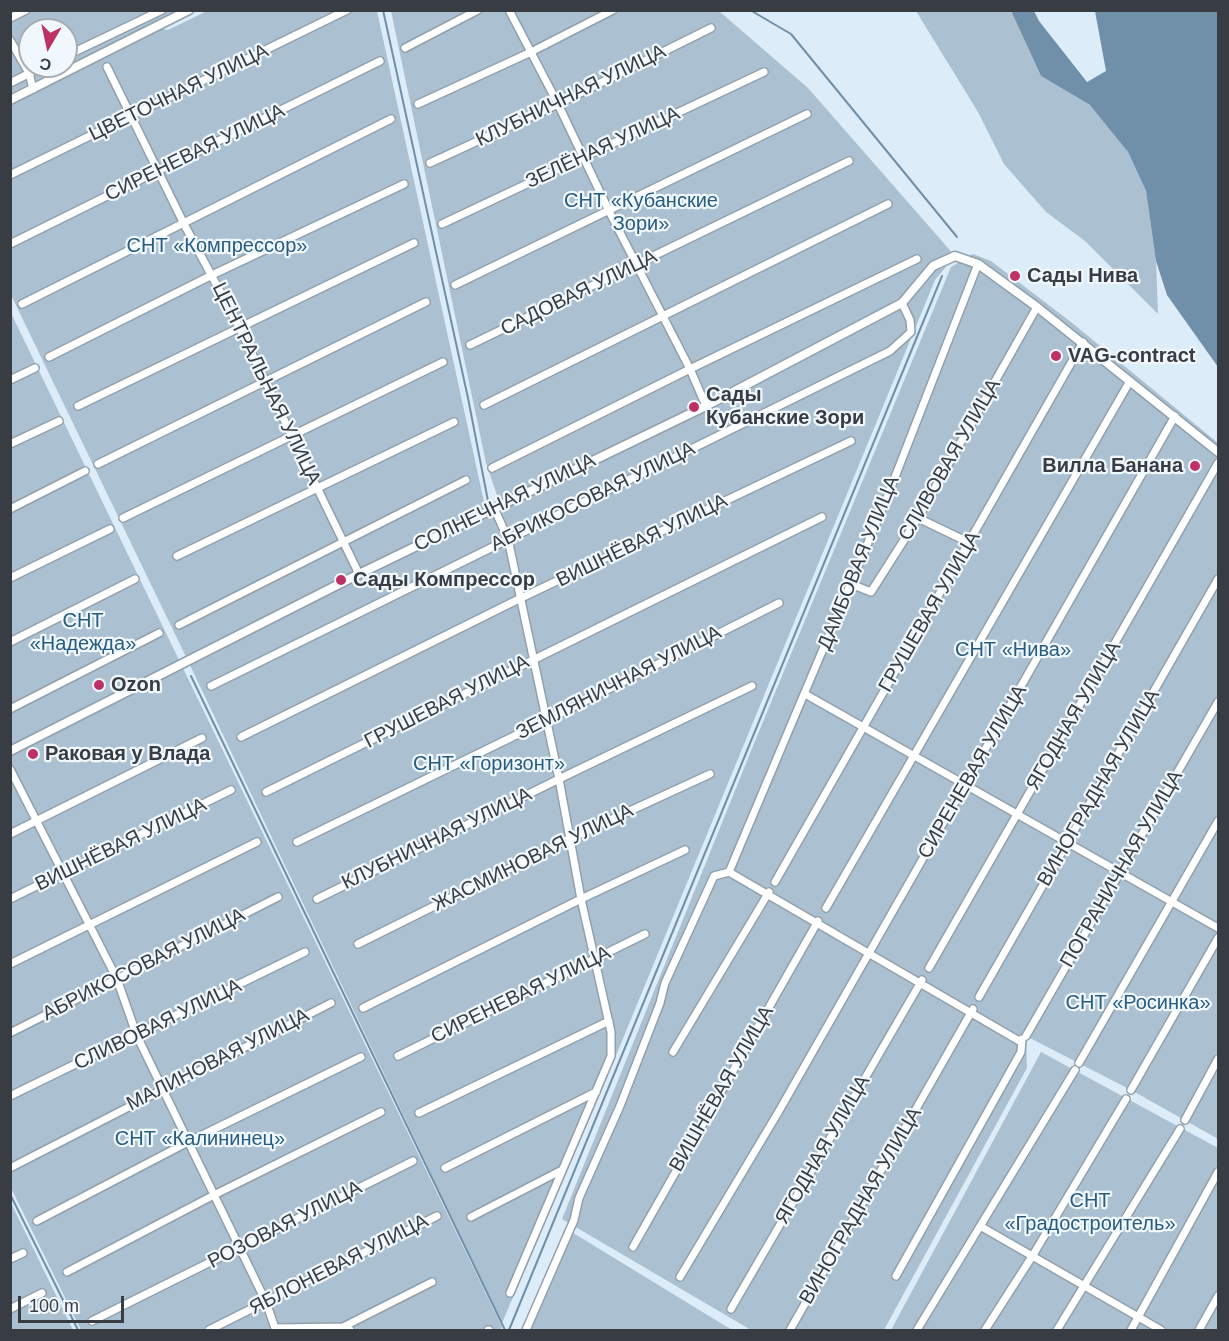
<!DOCTYPE html>
<meta charset="utf-8">
<style>
body{margin:0}
#map{position:relative;width:1229px;height:1341px;overflow:hidden;background:#dcecf9;font-family:Helvetica,sans-serif}
canvas{display:block}
.frame{position:absolute;inset:0;border:12px solid #373d42;pointer-events:none}
.north{position:absolute;left:18px;top:18px;width:60px;height:60px;box-sizing:border-box;background:#f1f8fd;border:2px solid #a7adb2;border-radius:50%;rotate:189deg;font-size:16px;font-weight:700;line-height:24px;text-align:center;color:#373d42}
.north::after{content:'';display:block;margin:auto;width:21px;height:27px;background:#be3165;clip-path:polygon(50% 0,100% 100%,50% 72%,0 100%)}
.scale{position:absolute;left:18px;top:1296px;width:106px;height:27px;box-sizing:border-box;border:3px solid #373d42;border-top:0;padding-left:8px;font-size:18px;line-height:21px;white-space:nowrap;color:#373d42;-webkit-text-stroke:4px #f1f8fd;paint-order:stroke}
</style>
<div id="map">
<canvas width="1229" height="1341"></canvas>
<div class="frame"></div>
<div class="north">С</div>
<div class="scale">100 m</div>
</div>
<script>
const g = document.querySelector('canvas').getContext('2d');
g.lineJoin = 'round';
function fillPath(path, color) { g.fillStyle = color; g.fill(path, 'evenodd'); }
const poly = rows => new Path2D(rows.map(r => 'M' + r).join(''));
function stroke(path, color, width, dash) { g.strokeStyle = color; g.lineWidth = width; g.lineCap = dash ? 'butt' : 'round'; g.setLineDash(dash || []); g.stroke(path); }
function write(font, color, halo, rows, align = 'center') {
  g.font = font + ' Helvetica,sans-serif'; g.lineWidth = 4.5; g.setLineDash([]); g.textBaseline = 'middle'; g.strokeStyle = halo; g.fillStyle = color; for (const [text, x, y, turn = 0] of rows) {
    g.save(); g.translate(x, y); g.rotate((+turn || 0) * Math.PI / 180); g.textAlign = isNaN(turn) ? turn : align; if (halo) g.strokeText(text, 0, 0); g.fillText(text, 0, 0); g.restore();
  }
}
fillPath(poly([
 [209,10,377,11,486,511,500,504,486,463,391,11,719,11,808,88,955,256,935,280,601,1092,502,1323,188,661,11,295,11,96,152,27,168,30],
 [11,11,178,11,66,66,66,30,30,30,30,66,65,66,11,93],
 [916,11,1011,11,1041,76,1090,105,1111,129,1128,152,1146,191,1156,261,1158,314,1085,241,1046,212,1004,164,978,112],
 [973,254,991,261,1071,322,1218,443,1218,1139,1131,1090,1026,1036,1027,1068,884,1330,751,1330,562,1219,753,746,951,267],
 [10,311,502,1327,500,1330,81,1330,11,1188],
 [1041,1052,1218,1148,1218,1330,891,1330],
 [11,1203,73,1330,11,1330],
 [570,1231,732,1330,531,1330]
]), '#abc1d2');
fillPath(poly([
 [1011,11,1034,11,1039,21,1087,82,1106,71,1095,11,1218,11,1218,367,1167,295,1156,261,1146,191,1128,152,1090,105,1041,76]
]), '#7090a9');
stroke(poly([
 [383,10,468,398,488,501],
 [750,10,791,34,957,237],
 [191,676,505,1330],
 [10,1194,78,1330],
 [509,1330,942,276]
]), '#7090a9', 2);
const minor = poly([
 [509,10,558,104,609,211,690,369,706,406],
 [10,18,26,10],
 [10,40,29,73,33,89],
 [405,48,478,10],
 [66,56,162,10],
 [107,67,184,224,239,327,359,574],
 [10,83,44,66],
 [418,104,529,53,613,10],
 [430,163,558,104,711,28],
 [10,175,347,10],
 [442,224,764,72],
 [10,244,380,61],
 [455,285,807,114],
 [22,304,391,119],
 [470,345,849,161],
 [49,357,212,275,404,184],
 [10,380,35,368],
 [484,405,888,204],
 [78,406,414,243],
 [10,444,59,421],
 [98,464,426,302],
 [492,468,690,369,917,259],
 [494,508,508,539,559,779,581,899,611,1032,611,1056,510,1293],
 [10,509,85,471],
 [123,518,443,362],
 [918,518,970,543],
 [177,556,454,422],
 [10,578,110,529],
 [851,584,871,592,918,518,1037,307],
 [179,625,466,480],
 [10,642,135,579],
 [211,686,890,351,911,332,910,320,902,303],
 [805,694,1218,928],
 [10,709,159,633],
 [241,737,519,599,851,441],
 [10,769,117,979,137,1036,266,1302,275,1328,343,1327,350,1330],
 [266,792,822,517],
 [10,834,202,738],
 [297,842,545,721,779,603],
 [729,872,888,495,978,264],
 [775,882,1083,342],
 [10,899,231,790],
 [317,899,559,779,752,686],
 [826,908,1130,381],
 [358,944,571,838,710,774],
 [10,964,257,842],
 [929,968,1218,463],
 [979,997,1218,579],
 [363,1008,581,899,685,850],
 [10,1033,278,897],
 [1026,1036,1218,702],
 [673,1052,769,892],
 [398,1056,645,934],
 [1079,1063,1218,821],
 [1131,1090,1218,938],
 [10,1096,305,952],
 [419,1113,609,1021],
 [1185,1120,1218,1059],
 [10,1168,331,1003],
 [445,1168,596,1092],
 [471,1217,562,1170],
 [37,1221,188,1142,361,1057],
 [980,1226,1161,1330],
 [633,1247,818,921],
 [10,1259,23,1253],
 [67,1272,214,1195,381,1112],
 [896,1276,1021,1052,1022,1039],
 [680,1277,779,1111,1175,416],
 [10,1309,42,1293],
 [731,1309,922,980],
 [92,1321,413,1161],
 [343,1327,432,1282],
 [209,1330,437,1216],
 [488,1330,489,1330],
 [526,1330,574,1220,579,1198,620,1106,660,1003,665,983,714,876,729,872,1021,1042],
 [790,1330,973,1009],
 [917,1330,1075,1070],
 [985,1330,1033,1255,1126,1099],
 [1057,1330,1180,1129],
 [1131,1330,1218,1172],
 [1199,1330,1218,1296]
]);
const tertiary = poly([
 [10,100,189,10],
 [10,751,359,574,706,406,902,303,933,266,955,256,978,264,1037,307,1218,452]
]);
stroke(minor, '#91a0ab', 10);
stroke(tertiary, '#91a0ab', 11);
stroke(minor, '#fff', 7);
stroke(tertiary, '#fff', 8);
for (const [x, y, r, color] of [
 [1015,276,6,"#be3165"],
 [1056,356,6,"#be3165"],
 [694,407,6,"#be3165"],
 [1195,466,6,"#be3165"],
 [341,580,6,"#be3165"],
 [99,685,6,"#be3165"],
 [33,754,6,"#be3165"]
]) { const dot = new Path2D(); dot.arc(x, y, r, 0, 2 * Math.PI); g.fillStyle = color; g.fill(dot); stroke(dot, '#f1f8fd', 2); }
write('20px', '#373d42', '#f1f8fd', [
 ["ЦВЕТОЧНАЯ УЛИЦА",179,93,-26],
 ["КЛУБНИЧНАЯ УЛИЦА",571,96,-26],
 ["ЗЕЛЁНАЯ УЛИЦА",603,148,-25],
 ["СИРЕНЕВАЯ УЛИЦА",195,153,-26],
 ["САДОВАЯ УЛИЦА",579,293,-26],
 ["ЦЕНТРАЛЬНАЯ УЛИЦА",266,384,64],
 ["СЛИВОВАЯ УЛИЦА",950,460,-60],
 ["АБРИКОСОВАЯ УЛИЦА",593,497,-26],
 ["СОЛНЕЧНАЯ УЛИЦА",505,503,-26],
 ["ВИШНЁВАЯ УЛИЦА",642,541,-26],
 ["ДАМБОВАЯ УЛИЦА",859,563,-68],
 ["ГРУШЕВАЯ УЛИЦА",930,612,-60],
 ["ЗЕМЛЯНИЧНАЯ УЛИЦА",619,683,-27],
 ["ГРУШЕВАЯ УЛИЦА",447,702,-27],
 ["ЯГОДНАЯ УЛИЦА",1074,716,-60],
 ["СИРЕНЕВАЯ УЛИЦА",973,772,-60],
 ["ВИНОГРАДНАЯ УЛИЦА",1099,788,-60],
 ["КЛУБНИЧНАЯ УЛИЦА",437,839,-26],
 ["ВИШНЁВАЯ УЛИЦА",121,845,-26],
 ["ЖАСМИНОВАЯ УЛИЦА",533,858,-26],
 ["ПОГРАНИЧНАЯ УЛИЦА",1122,869,-60],
 ["АБРИКОСОВАЯ УЛИЦА",144,965,-27],
 ["СИРЕНЕВАЯ УЛИЦА",521,995,-26],
 ["СЛИВОВАЯ УЛИЦА",158,1025,-26],
 ["МАЛИНОВАЯ УЛИЦА",218,1060,-27],
 ["ВИШНЁВАЯ УЛИЦА",722,1089,-60],
 ["ЯГОДНАЯ УЛИЦА",823,1150,-60],
 ["ВИНОГРАДНАЯ УЛИЦА",861,1206,-60],
 ["РОЗОВАЯ УЛИЦА",285,1225,-27],
 ["ЯБЛОНЕВАЯ УЛИЦА",339,1265,-27]
]);
write('20px', '#265c81', '#f1f8fd', [
 ["СНТ «Кубанские",641,201],
 ["Зори»",641,224],
 ["СНТ «Компрессор»",217,246],
 ["СНТ",83,621],
 ["«Надежда»",83,644],
 ["СНТ «Нива»",1013,650],
 ["СНТ «Горизонт»",489,764],
 ["СНТ «Росинка»",1138,1003],
 ["СНТ «Калининец»",200,1139],
 ["СНТ",1090,1201],
 ["«Градостроитель»",1090,1224]
]);
write('bold 20px', '#373d42', '#f1f8fd', [
 ["Сады Нива",1027,276],
 ["VAG-contract",1068,356],
 ["Сады",706,395],
 ["Кубанские Зори",706,418],
 ["Вилла Банана",1183,466,"right"],
 ["Сады Компрессор",353,580],
 ["Ozon",111,685],
 ["Раковая у Влада",45,754]
], 'left');
</script>
